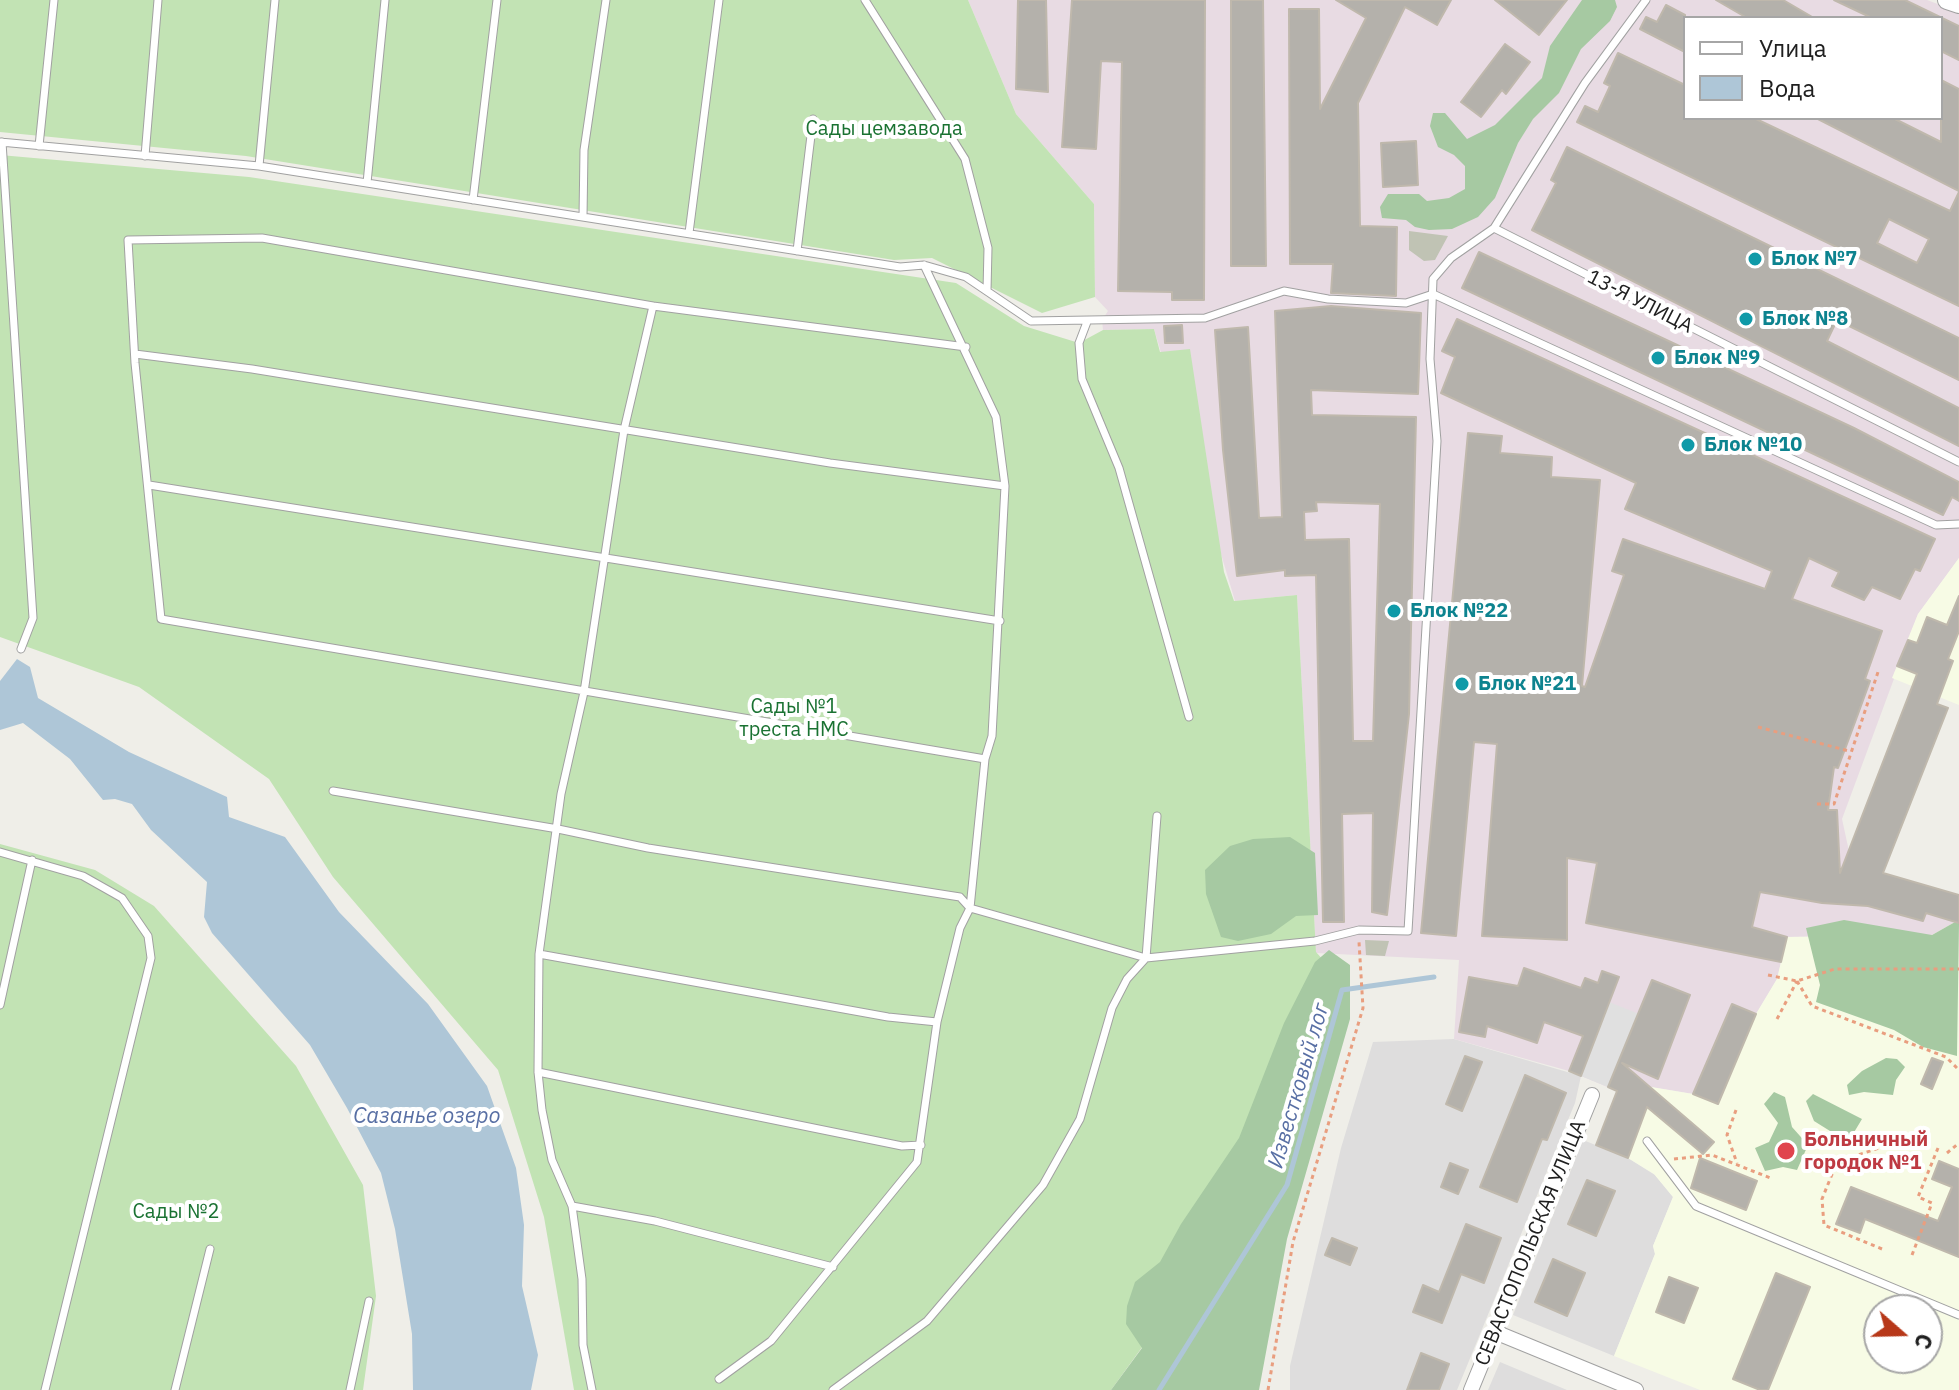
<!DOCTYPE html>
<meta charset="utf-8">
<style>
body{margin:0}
#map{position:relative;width:1959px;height:1390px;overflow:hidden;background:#efeee8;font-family:"IBM Plex Sans",sans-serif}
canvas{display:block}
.legend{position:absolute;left:1683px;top:16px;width:260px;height:104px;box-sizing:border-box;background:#fff;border:2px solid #a6a6a6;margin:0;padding:10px 14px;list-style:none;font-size:24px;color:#202020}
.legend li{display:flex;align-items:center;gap:16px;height:40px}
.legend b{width:40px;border:2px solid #a6a6a6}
.north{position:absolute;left:1863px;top:1294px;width:80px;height:80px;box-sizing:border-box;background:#fff;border:2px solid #a6a6a6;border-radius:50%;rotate:110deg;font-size:22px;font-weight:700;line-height:32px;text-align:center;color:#202020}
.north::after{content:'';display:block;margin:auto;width:28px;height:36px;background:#b73819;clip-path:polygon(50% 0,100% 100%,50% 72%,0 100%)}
</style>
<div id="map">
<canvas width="1959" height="1390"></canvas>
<ul class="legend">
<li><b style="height:10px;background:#fff"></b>Улица</li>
<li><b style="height:22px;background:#aec6d7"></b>Вода</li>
</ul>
<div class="north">С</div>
</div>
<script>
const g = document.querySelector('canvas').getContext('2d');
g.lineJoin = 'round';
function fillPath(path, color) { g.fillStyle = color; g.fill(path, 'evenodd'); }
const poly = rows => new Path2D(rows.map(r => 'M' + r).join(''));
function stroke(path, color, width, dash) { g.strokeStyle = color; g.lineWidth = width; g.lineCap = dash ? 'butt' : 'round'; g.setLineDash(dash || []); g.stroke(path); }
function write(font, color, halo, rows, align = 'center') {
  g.font = font + ' "IBM Plex Sans",sans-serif'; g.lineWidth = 8; g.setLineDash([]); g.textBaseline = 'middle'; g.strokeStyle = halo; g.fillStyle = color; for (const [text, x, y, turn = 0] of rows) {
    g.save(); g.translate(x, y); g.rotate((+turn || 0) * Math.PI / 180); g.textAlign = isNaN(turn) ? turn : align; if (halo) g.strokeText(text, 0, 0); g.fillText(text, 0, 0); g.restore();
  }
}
fillPath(poly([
 [1454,1039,1581,1076,1575,1103,1457,1390,1290,1390,1290,1366,1341,1148,1373,1042],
 [1583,1140,1628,1158,1655,1175,1673,1197,1653,1246,1655,1254,1614,1356,1513,1315],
 [1500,1362,1567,1390,1488,1390]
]), '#dedddd');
fillPath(poly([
 [968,0,1927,0,1959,12,1959,558,1918,614,1842,819,1852,865,1959,895,1959,923,1932,935,1787,937,1777,979,1756,1014,1718,1104,1693,1094,1621,1082,1617,1091,1569,1071,1454,1039,1459,960,1316,953,1297,595,1235,601,1154,329,1103,330,1102,320,1108,311,1095,297,1094,204,1016,114],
 [1685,18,1941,18,1941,118,1685,118]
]), '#e8dbe3');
fillPath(poly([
 [1959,558,1959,705,1892,678,1918,614],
 [1955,922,1959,923,1959,1390,1700,1390,1614,1356,1655,1254,1653,1246,1673,1197,1654,1174,1628,1158,1596,1145,1621,1082,1693,1094,1718,1104,1756,1014,1777,979,1787,937,1932,935],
 [1879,1310,1927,1310,1927,1358,1879,1358]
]), '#f7fbe5');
fillPath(poly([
 [1409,231,1448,236,1435,260,1424,261,1409,250],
 [1365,940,1389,941,1385,956,1366,955]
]), '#c0c3b4');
fillPath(poly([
 [0,0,968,0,1016,114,1094,204,1095,297,1042,313,932,258,894,260,246,156,0,132],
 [0,155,249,177,956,283,1024,326,1079,343,1103,330,1154,329,1160,352,1190,349,1224,572,1234,601,1297,595,1316,952,1340,979,1281,1156,1111,1390,574,1390,544,1217,498,1070,333,877,269,779,139,687,0,637],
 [0,844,95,870,154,906,296,1066,363,1185,376,1296,363,1390,0,1390]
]), '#c2e3b4');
fillPath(poly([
 [1582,0,1615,0,1617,7,1610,21,1581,49,1559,93,1533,119,1518,143,1495,198,1478,217,1452,229,1429,230,1415,227,1406,220,1382,218,1380,207,1388,194,1419,194,1427,201,1449,198,1465,189,1465,166,1454,155,1438,147,1430,126,1433,113,1445,113,1467,139,1495,125,1542,78,1550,46],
 [1290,837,1315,853,1318,915,1296,916,1271,934,1238,941,1221,937,1206,894,1205,870,1230,846,1253,839],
 [1844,920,1932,935,1955,922,1959,923,1957,1056,1923,1047,1894,1030,1816,1002,1820,985,1806,928],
 [1329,950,1350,965,1350,1019,1287,1239,1259,1390,1111,1390,1142,1348,1126,1324,1127,1306,1135,1282,1160,1262,1181,1224,1239,1138,1284,1023,1315,962],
 [1886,1058,1897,1059,1905,1067,1896,1080,1893,1095,1864,1092,1849,1095,1847,1085,1862,1071],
 [1774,1092,1785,1097,1792,1127,1808,1145,1797,1170,1783,1167,1765,1171,1755,1148,1769,1142,1778,1123,1764,1104],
 [1813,1094,1862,1119,1853,1134,1838,1136,1814,1121,1806,1101]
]), '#a6c9a2');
fillPath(poly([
 [1609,1002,1639,1014,1608,1087,1581,1076]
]), '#e0e0e0');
fillPath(poly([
 [17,659,30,667,38,698,129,752,227,797,229,817,285,837,339,912,428,1004,487,1086,516,1168,524,1225,522,1286,538,1355,531,1390,413,1390,412,1334,395,1229,381,1173,347,1108,310,1045,212,933,204,917,207,882,151,830,132,804,115,799,103,800,70,759,23,723,0,730,0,681]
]), '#aec6d7');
stroke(poly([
 [1159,1390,1287,1185,1342,990,1434,977]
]), '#aec6d7', 5);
const building = poly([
 [1018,0,1046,0,1048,92,1016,89,1018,0],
 [1072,0,1205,0,1204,300,1172,300,1172,292,1118,291,1122,62,1101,61,1096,149,1062,147,1072,0],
 [1231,0,1263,0,1266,266,1231,266,1231,0],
 [1336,0,1451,0,1437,25,1405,7,1358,103,1360,226,1397,227,1396,296,1331,293,1333,264,1290,264,1289,9,1319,9,1320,109,1366,18,1336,0],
 [1495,0,1567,0,1539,35,1495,0],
 [1716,0,1783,0,1814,18,1747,18,1716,0],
 [1834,0,1905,0,1959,26,1959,60,1941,51,1941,18,1872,18,1834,0],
 [1666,5,1685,15,1685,52,1640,29,1646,17,1657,22,1666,5],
 [1505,44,1530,62,1506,94,1502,90,1481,117,1461,102,1505,44],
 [1618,53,1685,85,1685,118,1754,118,1950,211,1959,192,1959,306,1577,122,1585,106,1598,112,1610,86,1604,83,1618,53],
 [1889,219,1929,239,1917,263,1877,243,1889,219],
 [1941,80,1959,89,1959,191,1816,118,1893,118,1941,142,1941,80],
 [1416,141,1418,185,1383,187,1381,143,1416,141],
 [1567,147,1959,338,1959,380,1837,320,1827,341,1959,408,1959,446,1532,230,1556,183,1551,180,1567,147],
 [1479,252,1854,428,1959,482,1959,501,1952,497,1943,515,1462,288,1479,252],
 [1331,306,1421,313,1418,394,1311,390,1312,415,1416,417,1409,714,1387,915,1372,912,1373,813,1342,814,1344,922,1323,922,1316,575,1285,576,1285,570,1237,576,1223,450,1215,330,1248,327,1259,518,1282,517,1275,311,1331,306],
 [1316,502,1380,504,1373,741,1353,741,1349,539,1305,540,1304,512,1317,511,1316,502],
 [1457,319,1935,539,1920,571,1915,569,1900,599,1872,587,1864,600,1832,586,1839,572,1809,558,1792,599,1882,631,1865,679,1870,681,1858,714,1838,768,1834,767,1828,810,1837,810,1840,873,1917,674,1897,666,1908,640,1917,643,1927,617,1947,625,1959,596,1959,631,1948,659,1953,661,1937,704,1948,708,1883,873,1959,895,1959,923,1926,913,1923,921,1868,906,1822,903,1760,892,1752,927,1787,937,1781,962,1586,923,1597,863,1567,858,1567,940,1482,936,1497,744,1474,742,1456,936,1421,933,1468,433,1502,436,1500,453,1552,457,1551,477,1600,480,1582,686,1585,687,1624,575,1612,571,1623,539,1765,589,1772,571,1625,509,1636,483,1441,393,1455,357,1442,351,1457,319],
 [1182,325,1183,343,1165,343,1164,326,1182,325],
 [1524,968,1581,988,1585,978,1598,983,1602,971,1619,977,1581,1076,1569,1071,1583,1036,1544,1022,1537,1043,1487,1026,1485,1037,1459,1032,1469,977,1518,986,1524,968],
 [1652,980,1690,995,1658,1079,1622,1063,1714,1142,1703,1154,1647,1107,1628,1158,1596,1145,1617,1091,1608,1087,1652,980],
 [1732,1004,1756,1014,1718,1104,1693,1094,1732,1004],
 [1465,1056,1482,1062,1462,1111,1446,1104,1465,1056],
 [1932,1058,1943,1062,1932,1089,1921,1084,1932,1058],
 [1525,1075,1566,1093,1547,1140,1542,1139,1517,1202,1480,1187,1525,1075],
 [1700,1158,1757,1181,1746,1210,1691,1188,1700,1158],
 [1939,1161,1959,1169,1959,1257,1865,1219,1860,1233,1836,1224,1851,1187,1938,1221,1952,1187,1932,1179,1939,1161],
 [1450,1163,1468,1170,1458,1194,1441,1187,1450,1163],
 [1587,1180,1615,1191,1596,1236,1568,1224,1587,1180],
 [1466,1224,1501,1238,1484,1283,1461,1274,1442,1323,1413,1312,1423,1285,1439,1292,1466,1224],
 [1332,1238,1357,1248,1350,1265,1325,1255,1332,1238],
 [1553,1259,1585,1273,1567,1316,1535,1302,1553,1259],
 [1776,1273,1810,1287,1768,1390,1760,1390,1733,1379,1776,1273],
 [1669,1277,1698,1288,1684,1323,1656,1312,1669,1277],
 [1421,1353,1449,1364,1439,1390,1407,1390,1421,1353]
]);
fillPath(building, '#b4b1ab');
stroke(building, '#bfb8ac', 2);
const service = poly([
 [865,0,965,159,988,248,987,291],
 [0,142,259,166,900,267,924,265,966,277,1031,321,1205,318,1284,291,1328,299,1406,303,1433,294,1936,525,1959,524],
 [2,142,33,618,21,649],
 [39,146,54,0],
 [145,156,158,0],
 [259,166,275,0],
 [367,183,385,0],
 [473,200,497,0],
 [583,217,584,150,606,0],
 [1494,228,1959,462],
 [689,233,719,0],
 [797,251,813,119],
 [1087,322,1079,343,1082,379,1119,468,1189,717],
 [966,347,653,306,262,238,128,240,135,363,161,619,985,759],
 [135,354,252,369,830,463,1005,486],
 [149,485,1000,621],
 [333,791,558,829,648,848,960,897,970,908,1146,958,1315,941,1359,930,1408,931,1437,441,1430,359,1433,279,1451,258,1494,228,1585,83,1646,0],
 [0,852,83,876,122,898,148,936,151,958,45,1390],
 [539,954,888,1017,937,1022],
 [0,1005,32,860],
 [538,1072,902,1146,921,1145],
 [1647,1141,1696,1206,1959,1315],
 [572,1206,655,1221,833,1267],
 [719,1379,771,1341,917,1162,937,1022,960,928,970,908,985,759,992,736,1005,486,996,417,924,265],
 [175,1390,210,1249],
 [350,1390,369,1301],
 [592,1390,583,1345,582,1279,572,1206,552,1160,542,1110,538,1072,539,954,561,794,584,692,624,430,653,306],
 [833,1390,927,1321,1043,1185,1080,1119,1112,1008,1127,979,1146,958,1157,816]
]);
const minor = poly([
 [1495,1332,1636,1390],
 [1471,1390,1592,1095]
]);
const tertiary = poly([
 [1947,0,1959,4]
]);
stroke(service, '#a1a1a1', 9);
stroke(minor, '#a1a1a1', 16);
stroke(tertiary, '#a1a1a1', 20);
stroke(poly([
 [1758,727,1849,751],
 [1817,804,1834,804,1878,672],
 [1768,975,1797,981,1835,969,1959,969],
 [1797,981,1812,1006,1946,1057,1959,1070],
 [1777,1019,1797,981],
 [1736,1110,1727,1135,1737,1163],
 [1947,1153,1959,1143],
 [1674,1159,1712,1155,1773,1179],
 [1882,1249,1824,1225,1822,1199,1837,1162,1915,1136],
 [1912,1255,1932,1203,1918,1197,1938,1148],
 [1268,1390,1293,1242,1363,1008,1359,942]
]), '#e99e7f', 3, [4, 4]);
stroke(service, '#fff', 7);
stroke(minor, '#fff', 14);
stroke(tertiary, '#fff', 18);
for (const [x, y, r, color] of [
 [1755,259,8,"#0f9aa8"],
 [1746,319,8,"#0f9aa8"],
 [1658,358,8,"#0f9aa8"],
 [1688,445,8,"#0f9aa8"],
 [1394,611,8,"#0f9aa8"],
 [1462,684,8,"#0f9aa8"],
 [1786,1151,10,"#e0444e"]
]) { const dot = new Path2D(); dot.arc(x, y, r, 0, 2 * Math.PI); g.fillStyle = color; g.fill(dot); stroke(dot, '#fff', 3); }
write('20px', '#1a7232', '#fff', [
 ["Сады цемзавода",884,129],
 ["Сады №1",794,707],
 ["треста НМС",794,730],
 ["Сады №2",176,1212]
]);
write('bold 20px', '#0d838f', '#fff', [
 ["Блок №7",1771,259],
 ["Блок №8",1762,319],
 ["Блок №9",1674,358],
 ["Блок №10",1704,445],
 ["Блок №22",1410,611],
 ["Блок №21",1478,684]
], 'left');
write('20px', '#202020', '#fff', [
 ["13-Я УЛИЦА",1640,302,27],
 ["СЕВАСТОПОЛЬСКАЯ УЛИЦА",1531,1243,-68]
]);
write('bold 20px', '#be3a42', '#fff', [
 ["Больничный",1804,1140],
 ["городок №1",1804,1163]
], 'left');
write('italic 22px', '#586fa4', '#fff', [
 ["Известковый лог",1299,1086,-74],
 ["Сазанье озеро",427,1117]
]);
</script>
